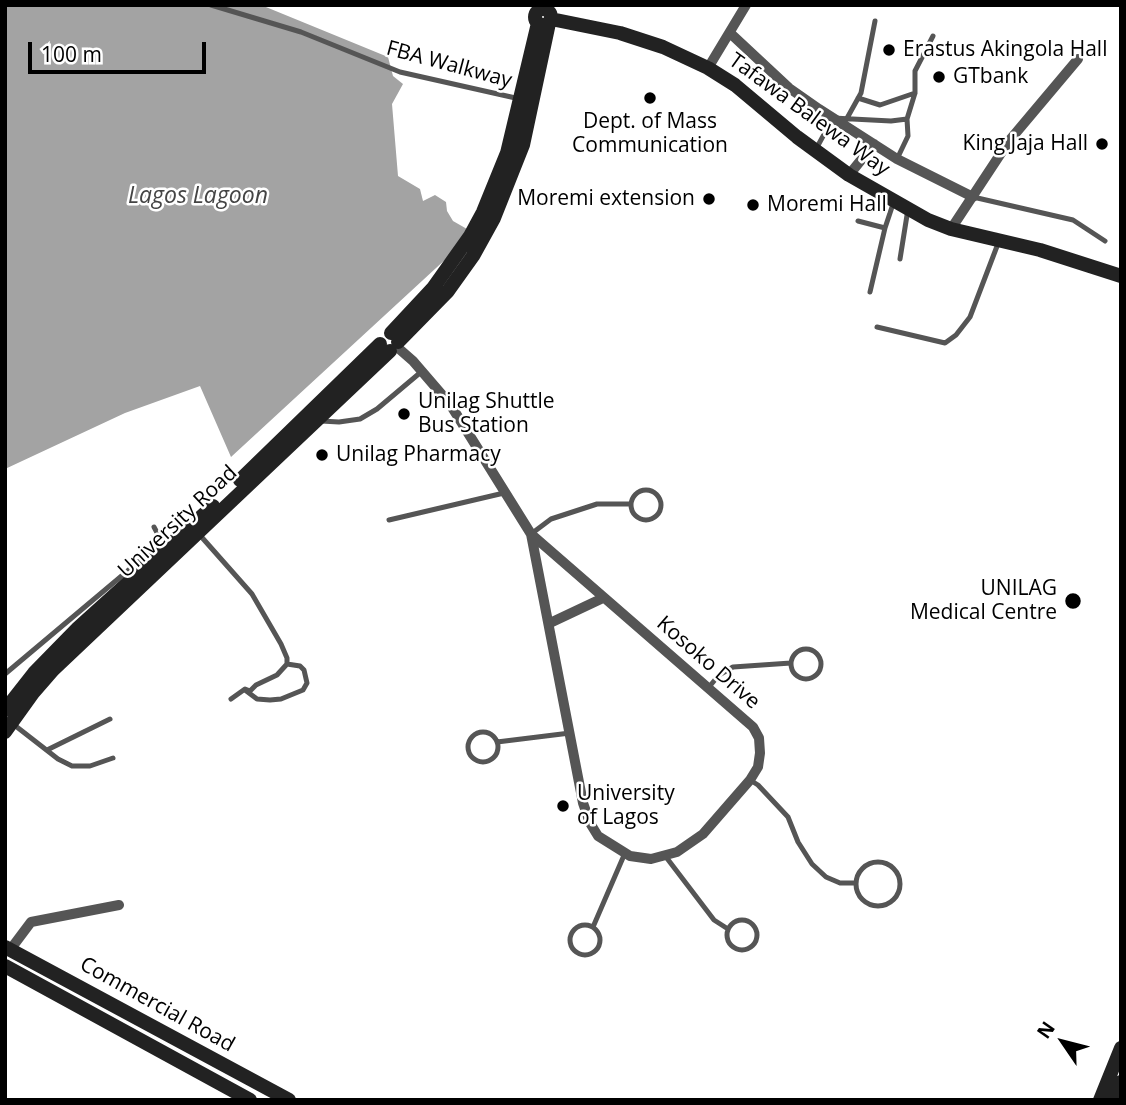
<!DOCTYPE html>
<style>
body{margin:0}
#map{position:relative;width:1126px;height:1105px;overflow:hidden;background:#fff;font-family:"Open Sans",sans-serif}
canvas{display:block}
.frame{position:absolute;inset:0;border:7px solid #000;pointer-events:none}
.north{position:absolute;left:1028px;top:1007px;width:70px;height:70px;-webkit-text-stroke:5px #fff;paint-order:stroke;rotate:305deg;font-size:19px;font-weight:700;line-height:28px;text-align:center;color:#000}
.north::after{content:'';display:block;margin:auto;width:24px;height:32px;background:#000;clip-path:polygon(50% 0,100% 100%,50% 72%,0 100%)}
.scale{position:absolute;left:28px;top:42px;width:178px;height:32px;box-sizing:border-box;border:4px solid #000;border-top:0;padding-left:9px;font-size:21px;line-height:24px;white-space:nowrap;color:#000;-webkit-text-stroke:5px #fff;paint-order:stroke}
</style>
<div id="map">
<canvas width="1126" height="1105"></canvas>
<div class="frame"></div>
<div class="north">N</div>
<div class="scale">100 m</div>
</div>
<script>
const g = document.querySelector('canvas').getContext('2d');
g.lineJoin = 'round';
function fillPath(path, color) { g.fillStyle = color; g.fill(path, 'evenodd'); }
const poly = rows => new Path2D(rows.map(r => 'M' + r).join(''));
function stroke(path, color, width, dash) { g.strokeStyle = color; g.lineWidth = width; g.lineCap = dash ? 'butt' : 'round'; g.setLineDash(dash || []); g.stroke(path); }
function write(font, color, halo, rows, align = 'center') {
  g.font = font + ' "Open Sans",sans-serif'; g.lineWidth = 5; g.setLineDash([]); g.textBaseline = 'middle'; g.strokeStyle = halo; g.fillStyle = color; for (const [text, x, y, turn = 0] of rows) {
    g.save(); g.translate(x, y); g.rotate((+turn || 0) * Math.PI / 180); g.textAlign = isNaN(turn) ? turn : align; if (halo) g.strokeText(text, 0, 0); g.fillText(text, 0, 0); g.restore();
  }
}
fillPath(poly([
 [5,5,261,5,388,57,393,76,403,84,392,104,398,176,420,189,423,201,435,195,446,202,447,211,453,221,467,229,461,245,231,457,200,386,125,413,5,469]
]), '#a3a3a3');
stroke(poly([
 [211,5,301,32,400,72,520,99],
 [858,98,880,105,915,93],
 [846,120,861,93,875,21],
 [816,149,833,118,891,121,907,119],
 [897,159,908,136,907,119,915,93,915,71,933,36],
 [973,197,1073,220,1105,241],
 [858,221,885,228,894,201],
 [900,259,908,209],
 [870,292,885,228],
 [877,327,945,343,956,335,970,317,999,241],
 [321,421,339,422,360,419,377,409,421,372],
 '631 505a15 15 0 1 1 30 0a15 15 0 1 1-30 0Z',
 [389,520,504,493],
 [198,533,252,594,281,644,287,658,287,664,277,675,256,685,250,691,245,689,231,699],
 [531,534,551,519,597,504,631,504],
 '791 664a15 15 0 1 1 30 0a15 15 0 1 1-30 0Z',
 [5,674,162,542,154,527],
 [709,687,719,675,733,667,791,663],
 [245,690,257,699,270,700,281,699,303,690,307,683,304,670,300,666,287,664],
 [13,724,58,759,72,766,90,766,113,758],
 '468 747a15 15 0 1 1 30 0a15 15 0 1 1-30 0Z',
 [497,742,570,733],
 [47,750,110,719],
 [750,780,758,785,788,817,798,842,812,864,826,877,840,883,856,883],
 [666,857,714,920,728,929],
 '856 884a22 22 0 1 1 44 0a22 22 0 1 1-44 0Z',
 '727 935a15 15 0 1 1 30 0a15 15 0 1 1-30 0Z',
 '570 940a15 15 0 1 1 30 0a15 15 0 1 1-30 0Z',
 [593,927,625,853]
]), '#555', 5);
stroke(poly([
 [730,33,789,88,819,109,897,159,973,197],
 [708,68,746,5],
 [849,175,874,144],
 [951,229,1009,141,1078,59],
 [397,347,413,361,450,404,531,534,753,727,759,738,760,753,758,767,750,780,703,834,677,852,651,859,630,856,598,836,590,823,583,803,531,534],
 [550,623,603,598],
 [10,950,31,922,119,905]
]), '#555', 10);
stroke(poly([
 '535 17a8 8 0 1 1 16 0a8 8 0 1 1-16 0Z',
 [551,19,620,33,663,47,708,68,735,85,797,137,849,175,928,220,951,229,1040,250,1121,276],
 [391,333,433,288,470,236,483,212,507,153,538,23],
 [398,342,448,291,473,256,494,218,523,145,549,23],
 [240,480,380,344],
 [5,710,34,673,78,628,213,506],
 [5,732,33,693,53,670,390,351],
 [5,947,289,1100],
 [5,966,250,1100],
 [1100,1100,1121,1048],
 [1114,1100,1121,1082]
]), '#222', 14);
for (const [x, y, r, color] of [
 [889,50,7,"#000"],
 [939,77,7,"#000"],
 [650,98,7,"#000"],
 [1102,144,7,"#000"],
 [709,199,7,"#000"],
 [753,205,7,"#000"],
 [404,414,7,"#000"],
 [322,455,7,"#000"],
 [1073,601,9,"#000"],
 [563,806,7,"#000"]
]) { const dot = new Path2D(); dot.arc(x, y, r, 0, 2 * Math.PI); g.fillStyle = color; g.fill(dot); stroke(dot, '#fff', 2.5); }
write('21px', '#000', '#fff', [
 ["Erastus Akingola Hall",903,50],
 ["GTbank",953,77],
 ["Dept. of Mass",650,122,"center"],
 ["Communication",650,146,"center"],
 ["King Jaja Hall",1088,144,"right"],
 ["Moremi extension",695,199,"right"],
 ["Moremi Hall",767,205],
 ["Unilag Shuttle",418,402],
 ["Bus Station",418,426],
 ["Unilag Pharmacy",336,455],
 ["UNILAG",1057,589,"right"],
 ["Medical Centre",1057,613,"right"],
 ["University",577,794],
 ["of Lagos",577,818]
], 'left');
write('21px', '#000', '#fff', [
 ["FBA Walkway",449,65,15],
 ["Tafawa Balewa Way",809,115,36],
 ["University Road",178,522,-43],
 ["Kosoko Drive",708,663,41],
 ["Commercial Road",157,1005,29]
]);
write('italic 23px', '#444', '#fff', [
 ["Lagos Lagoon",198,196]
]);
</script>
